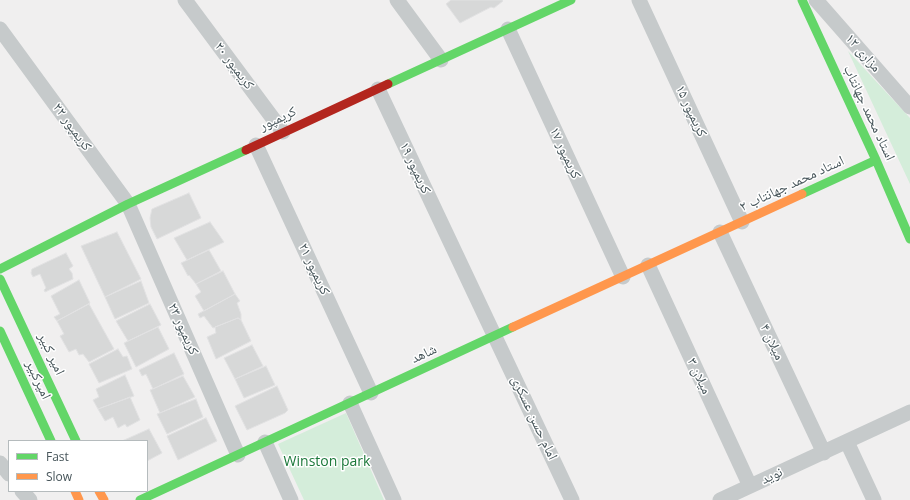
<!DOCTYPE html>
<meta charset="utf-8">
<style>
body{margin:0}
#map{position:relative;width:910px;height:500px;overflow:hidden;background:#f0efef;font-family:"Open Sans",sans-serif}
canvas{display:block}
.legend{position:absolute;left:8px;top:440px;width:140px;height:52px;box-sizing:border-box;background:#fff;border:1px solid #b5bbbd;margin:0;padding:5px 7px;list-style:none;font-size:12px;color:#47555a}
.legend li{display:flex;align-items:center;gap:8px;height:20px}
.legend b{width:20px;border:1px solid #b5bbbd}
</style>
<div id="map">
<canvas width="910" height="500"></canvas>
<ul class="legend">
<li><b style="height:5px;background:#63d668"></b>Fast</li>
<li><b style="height:5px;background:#ff974d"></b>Slow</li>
</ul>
</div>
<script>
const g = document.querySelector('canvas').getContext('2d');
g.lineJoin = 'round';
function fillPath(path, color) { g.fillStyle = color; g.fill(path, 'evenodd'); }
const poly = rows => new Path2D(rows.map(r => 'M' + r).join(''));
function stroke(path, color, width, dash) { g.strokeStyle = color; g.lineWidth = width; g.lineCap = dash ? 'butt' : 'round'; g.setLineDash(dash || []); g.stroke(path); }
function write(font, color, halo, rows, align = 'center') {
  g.font = font + ' "Open Sans","Noto Naskh Arabic",sans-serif'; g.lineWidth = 3; g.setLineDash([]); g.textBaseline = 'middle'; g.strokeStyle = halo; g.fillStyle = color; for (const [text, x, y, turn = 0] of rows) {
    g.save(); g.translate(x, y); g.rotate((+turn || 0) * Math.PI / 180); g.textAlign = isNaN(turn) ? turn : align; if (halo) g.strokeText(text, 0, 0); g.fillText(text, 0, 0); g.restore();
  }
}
fillPath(poly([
 [848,51,910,118,910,184],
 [346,413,384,500,304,500,278,444]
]), '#d4edda');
const building = poly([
 [451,0,502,0,503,1,494,8,491,7,460,23,446,4,451,0],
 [189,193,201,218,157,239,151,227,150,218,152,209,189,193],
 [210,222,224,242,187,260,174,238,210,222],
 [117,232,141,279,105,297,81,246,117,232],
 [209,250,221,271,196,284,189,275,188,276,181,263,209,250],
 [66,253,73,266,69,269,72,273,73,279,45,292,44,290,46,288,40,274,33,277,31,273,32,269,66,253],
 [223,271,235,294,204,311,195,296,201,292,196,284,223,271],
 [79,280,90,303,57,321,54,317,60,314,51,296,79,280],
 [141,281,149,303,115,319,105,297,141,281],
 [235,294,240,301,237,303,241,314,241,320,238,318,213,328,204,316,200,318,198,314,235,294],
 [89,304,114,349,89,362,83,354,79,355,76,349,69,352,60,336,64,334,57,321,89,304],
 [150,304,161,325,128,341,116,321,150,304],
 [238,318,241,320,251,341,216,359,207,337,216,333,215,327,238,318],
 [158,327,169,349,136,367,124,343,158,327],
 [252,345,263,366,235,379,224,358,252,345],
 [118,349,123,357,127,356,132,369,99,383,89,364,118,349],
 [174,353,184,374,153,389,146,374,142,376,139,370,174,353],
 [266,366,275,385,244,398,235,379,266,366],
 [125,375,134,396,98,409,93,400,99,397,96,389,125,375],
 [183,376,195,397,160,413,150,390,183,376],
 [277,386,288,410,285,413,247,430,235,406,277,386],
 [130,397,140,420,127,427,125,424,118,428,113,417,105,421,98,409,130,397],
 [196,399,203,417,167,434,157,414,196,399],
 [206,418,217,441,178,460,167,436,206,418],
 [149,429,162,453,147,461,147,441,122,441,149,429]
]);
fillPath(building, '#d7d8d8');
stroke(building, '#e1e1e2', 1);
stroke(poly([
 [185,0,283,132],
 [397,0,441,60],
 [639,0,742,222],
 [816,0,910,107],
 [0,29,128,204,238,455],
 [508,29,623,277],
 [378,89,572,500],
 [256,145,371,393],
 [720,232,824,453],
 [648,265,750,486],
 [350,403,394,500],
 [265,442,291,500],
 [847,442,874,500],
 [0,463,9,474],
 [22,491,30,500],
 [720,500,910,412]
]), '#c6cacb', 15);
stroke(poly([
 [802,0,876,160,910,239],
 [388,84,571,0],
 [802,194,876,160],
 [0,269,128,204,246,150],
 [0,279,76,441],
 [0,331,51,441],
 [140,500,513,327]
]), '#63d668', 9);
stroke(poly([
 [513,327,802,194],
 [75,491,79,500],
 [99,491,104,500]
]), '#ff974d', 9);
stroke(poly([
 [246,150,388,84]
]), '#b3261e', 9);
write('14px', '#47555a', '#fff', [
 ["مزاری ۱۲",863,53,49],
 ["کریمپور ۲۰",234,66,53],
 ["کریمپور ۱۵",691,111,65],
 ["استاد محمد جهانتاب",869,113,65],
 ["کریمپور",278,119,-25],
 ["کریمپور ۲۲",72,127,54],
 ["کریمپور ۱۷",565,153,65],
 ["کریمپور ۱۹",415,168,65],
 ["استاد محمد جهانتاب ۲",792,184,-25],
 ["کریمپور ۲۱",314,269,65],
 ["کریمپور ۲۳",183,329,66],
 ["میلان ۴",772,342,65],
 ["امیر کبیر",51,354,65],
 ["شاهد",424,354,-25],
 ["میلان ۳",699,376,65],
 ["امیرکبیر",38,380,65],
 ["امام حسن عسکری",534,418,65],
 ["نوید",772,476,-25]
]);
write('14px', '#1b783a', '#fff', [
 ["Winston park",327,462]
]);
</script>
